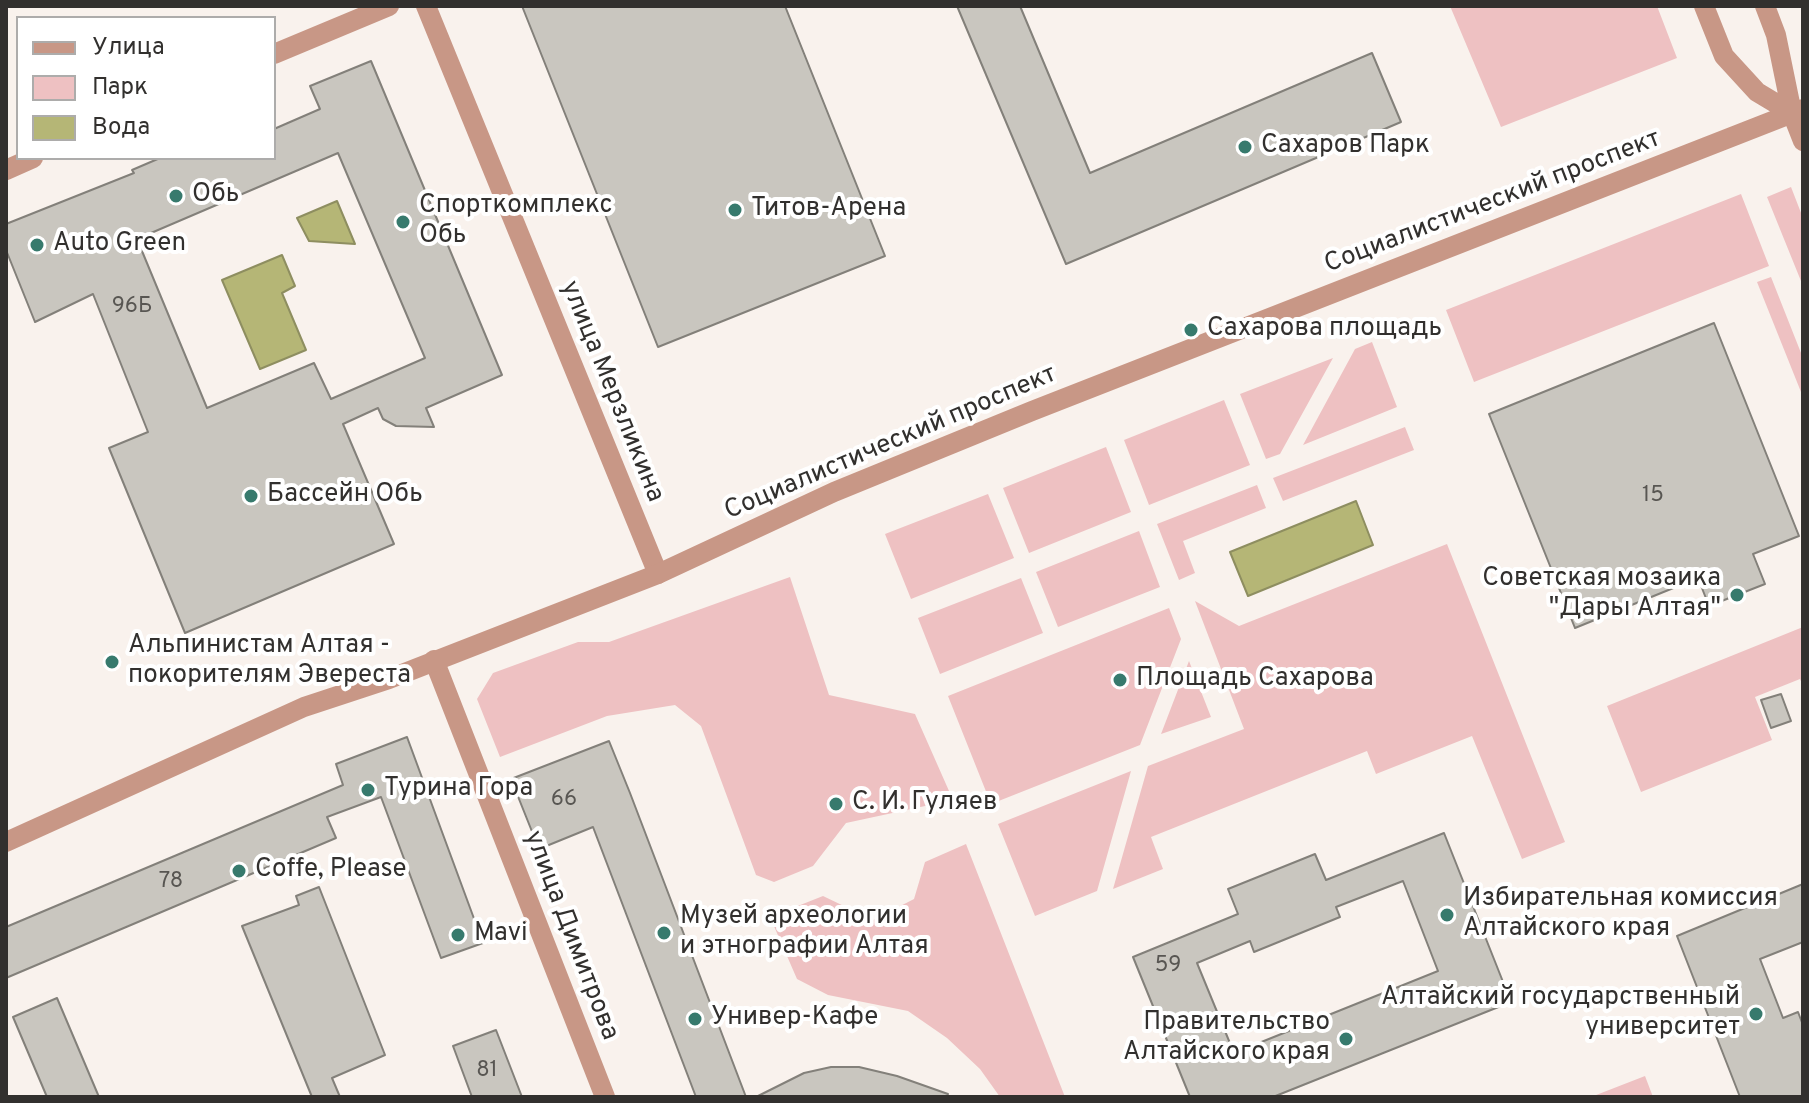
<!DOCTYPE html>
<meta charset="utf-8">
<style>
body{margin:0}
#map{position:relative;width:1809px;height:1103px;overflow:hidden;background:#f9f2ed;font-family:Overpass,sans-serif}
canvas{display:block}
.frame{position:absolute;inset:0;border:8px solid #32302e;pointer-events:none}
.legend{position:absolute;left:16px;top:16px;width:260px;height:144px;box-sizing:border-box;background:#fff;border:2px solid #adacab;margin:0;padding:10px 14px;list-style:none;font-size:24px;color:#32302e}
.legend li{display:flex;align-items:center;gap:16px;height:40px}
.legend b{width:40px;border:2px solid #adacab}
</style>
<div id="map">
<canvas width="1809" height="1103"></canvas>
<div class="frame"></div>
<ul class="legend">
<li><b style="height:10px;background:#c89786"></b>Улица</li>
<li><b style="height:22px;background:#eec1c2"></b>Парк</li>
<li><b style="height:22px;background:#b5b676"></b>Вода</li>
</ul>
</div>
<script>
const g = document.querySelector('canvas').getContext('2d');
g.lineJoin = 'round';
function fillPath(path, color) { g.fillStyle = color; g.fill(path, 'evenodd'); }
const poly = rows => new Path2D(rows.map(r => 'M' + r).join(''));
function stroke(path, color, width, dash) { g.strokeStyle = color; g.lineWidth = width; g.lineCap = dash ? 'butt' : 'round'; g.setLineDash(dash || []); g.stroke(path); }
function write(font, color, halo, rows, align = 'center') {
  g.font = font + ' Overpass,sans-serif'; g.lineWidth = 8; g.setLineDash([]); g.textBaseline = 'middle'; g.strokeStyle = halo; g.fillStyle = color; for (const [text, x, y, turn = 0] of rows) {
    g.save(); g.translate(x, y); g.rotate((+turn || 0) * Math.PI / 180); g.textAlign = isNaN(turn) ? turn : align; if (halo) g.strokeText(text, 0, 0); g.fillText(text, 0, 0); g.restore();
  }
}
fillPath(poly([
 [1450,6,1657,6,1677,58,1501,127],
 [1791,187,1803,218,1803,286,1767,197],
 [1741,194,1769,266,1474,382,1446,310],
 [1771,277,1803,358,1803,397,1757,282],
 [1372,342,1397,407,1303,445,1355,349],
 [1333,358,1280,454,1266,459,1240,394],
 [1224,400,1250,465,1149,505,1124,440],
 [1405,427,1414,450,1283,501,1273,478],
 [1106,447,1131,512,1029,553,1003,488],
 [1257,485,1266,508,1183,541,1195,573,1179,580,1157,524],
 [988,494,1014,558,911,599,885,534],
 [1139,531,1160,587,1058,627,1036,572],
 [1447,544,1565,842,1522,859,1472,736,1376,774,1367,751,1151,837,1163,869,1113,889,1148,766,1244,729,1195,601,1239,626],
 [790,577,829,695,915,714,953,800,846,823,813,866,774,882,756,875,701,726,675,705,607,716,500,757,477,699,493,673,578,642,609,642],
 [1021,578,1043,633,940,674,918,618],
 [1169,608,1181,639,1140,745,991,804,948,696],
 [1803,627,1803,686,1800,679,1755,697,1772,740,1641,792,1607,706],
 [1189,661,1211,717,1161,734],
 [1131,771,1097,891,1035,916,998,824],
 [966,844,1065,1097,1000,1097,980,1069,947,1038,908,1011,828,995,797,979,770,917,823,896,873,920,914,899,925,862],
 [1645,1076,1653,1097,1591,1097]
]), '#eec1c2');
const water = poly([
 [337,201,355,244,309,241,297,218,337,201],
 [282,255,295,286,282,293,306,350,260,369,222,280,282,255],
 [1356,501,1373,545,1248,596,1230,552,1356,501]
]);
fillPath(water, '#b5b676');
stroke(water, '#8e8e60', 2);
const building = poly([
 [522,6,785,6,885,256,658,347,522,6],
 [957,6,1020,6,1090,173,1372,53,1401,122,1066,264,957,6],
 [371,61,502,375,426,408,434,427,396,426,383,419,378,408,343,424,394,544,185,633,109,448,148,432,93,294,35,322,6,250,6,224,134,173,132,170,160,158,274,158,274,129,320,109,310,86,371,61],
 [338,153,425,358,331,399,314,363,207,408,137,239,338,153],
 [1714,323,1799,536,1753,554,1765,584,1709,606,1698,578,1575,628,1489,414,1714,323],
 [1781,694,1791,721,1771,728,1761,700,1781,694],
 [407,737,483,943,441,958,381,797,327,817,336,838,6,978,6,927,343,785,336,764,407,737],
 [609,741,630,793,746,1097,696,1097,593,827,539,849,511,779,609,741],
 [1444,833,1511,1002,1273,1097,1190,1097,1133,957,1238,914,1228,889,1315,854,1326,880,1444,833],
 [1403,881,1438,971,1234,1053,1197,963,1250,941,1254,952,1340,917,1336,907,1403,881],
 [1803,884,1803,942,1760,959,1783,1018,1798,1012,1803,1025,1803,1097,1740,1097,1677,936,1803,884],
 [319,887,385,1055,332,1078,340,1097,312,1097,242,926,299,905,296,896,319,887],
 [57,998,99,1097,47,1097,13,1017,57,998],
 [496,1030,522,1097,472,1097,453,1046,496,1030],
 [831,1067,859,1067,897,1076,948,1094,947,1097,756,1097,804,1073,831,1067]
]);
fillPath(building, '#c9c6bf');
stroke(building, '#83807a', 2);
stroke(poly([
 [426,6,658,574],
 [274,54,389,6],
 [6,170,33,158],
 [434,660,605,1097]
]), '#c89786', 20);
stroke(poly([
 [1704,6,1724,56,1757,92,1792,113],
 [1765,6,1776,35,1792,113,1803,141],
 [6,842,304,707,389,679,658,574,834,492,1032,411,1803,109]
]), '#c89786', 20);
for (const [x, y, r, color] of [
 [1245,147,8,"#377a6d"],
 [176,196,8,"#377a6d"],
 [735,210,8,"#377a6d"],
 [403,222,8,"#377a6d"],
 [37,245,8,"#377a6d"],
 [1191,330,8,"#377a6d"],
 [251,496,8,"#377a6d"],
 [1737,595,8,"#377a6d"],
 [112,662,8,"#377a6d"],
 [1120,680,8,"#377a6d"],
 [368,790,8,"#377a6d"],
 [836,804,8,"#377a6d"],
 [239,871,8,"#377a6d"],
 [1447,915,8,"#377a6d"],
 [664,933,8,"#377a6d"],
 [458,935,8,"#377a6d"],
 [1756,1014,8,"#377a6d"],
 [695,1019,8,"#377a6d"],
 [1346,1039,8,"#377a6d"]
]) { const dot = new Path2D(); dot.arc(x, y, r, 0, 2 * Math.PI); g.fillStyle = color; g.fill(dot); stroke(dot, '#fff', 3); }
write('22px', '#585652', null, [
 ["96Б",132,308],
 ["15",1653,497],
 ["66",564,801],
 ["78",171,883],
 ["59",1168,967],
 ["81",487,1072]
]);
write('26px', '#32302e', '#fff', [
 ["Сахаров Парк",1261,147],
 ["Обь",192,196],
 ["Спорткомплекс",419,207],
 ["Обь",419,237],
 ["Титов-Арена",751,210],
 ["Auto Green",53,245],
 ["Сахарова площадь",1207,330],
 ["Бассейн Обь",267,496],
 ["Советская мозаика",1721,580,"right"],
 ["\"Дары Алтая\"",1721,610,"right"],
 ["Альпинистам Алтая -",128,647],
 ["покорителям Эвереста",128,677],
 ["Площадь Сахарова",1136,680],
 ["Турина Гора",384,790],
 ["С. И. Гуляев",852,804],
 ["Coffe, Please",255,871],
 ["Избирательная комиссия",1463,900],
 ["Алтайского края",1463,930],
 ["Музей археологии",680,918],
 ["и этнографии Алтая",680,948],
 ["Mavi",474,935],
 ["Алтайский государственный",1740,999,"right"],
 ["университет",1740,1029,"right"],
 ["Универ-Кафе",711,1019],
 ["Правительство",1330,1024,"right"],
 ["Алтайского края",1330,1054,"right"]
], 'left');
write('26px', '#32302e', '#fff', [
 ["Социалистический проспект",1493,203,-21],
 ["улица Мерзликина",611,392,68],
 ["Социалистический проспект",891,444,-23],
 ["улица Димитрова",570,936,69]
]);
</script>
